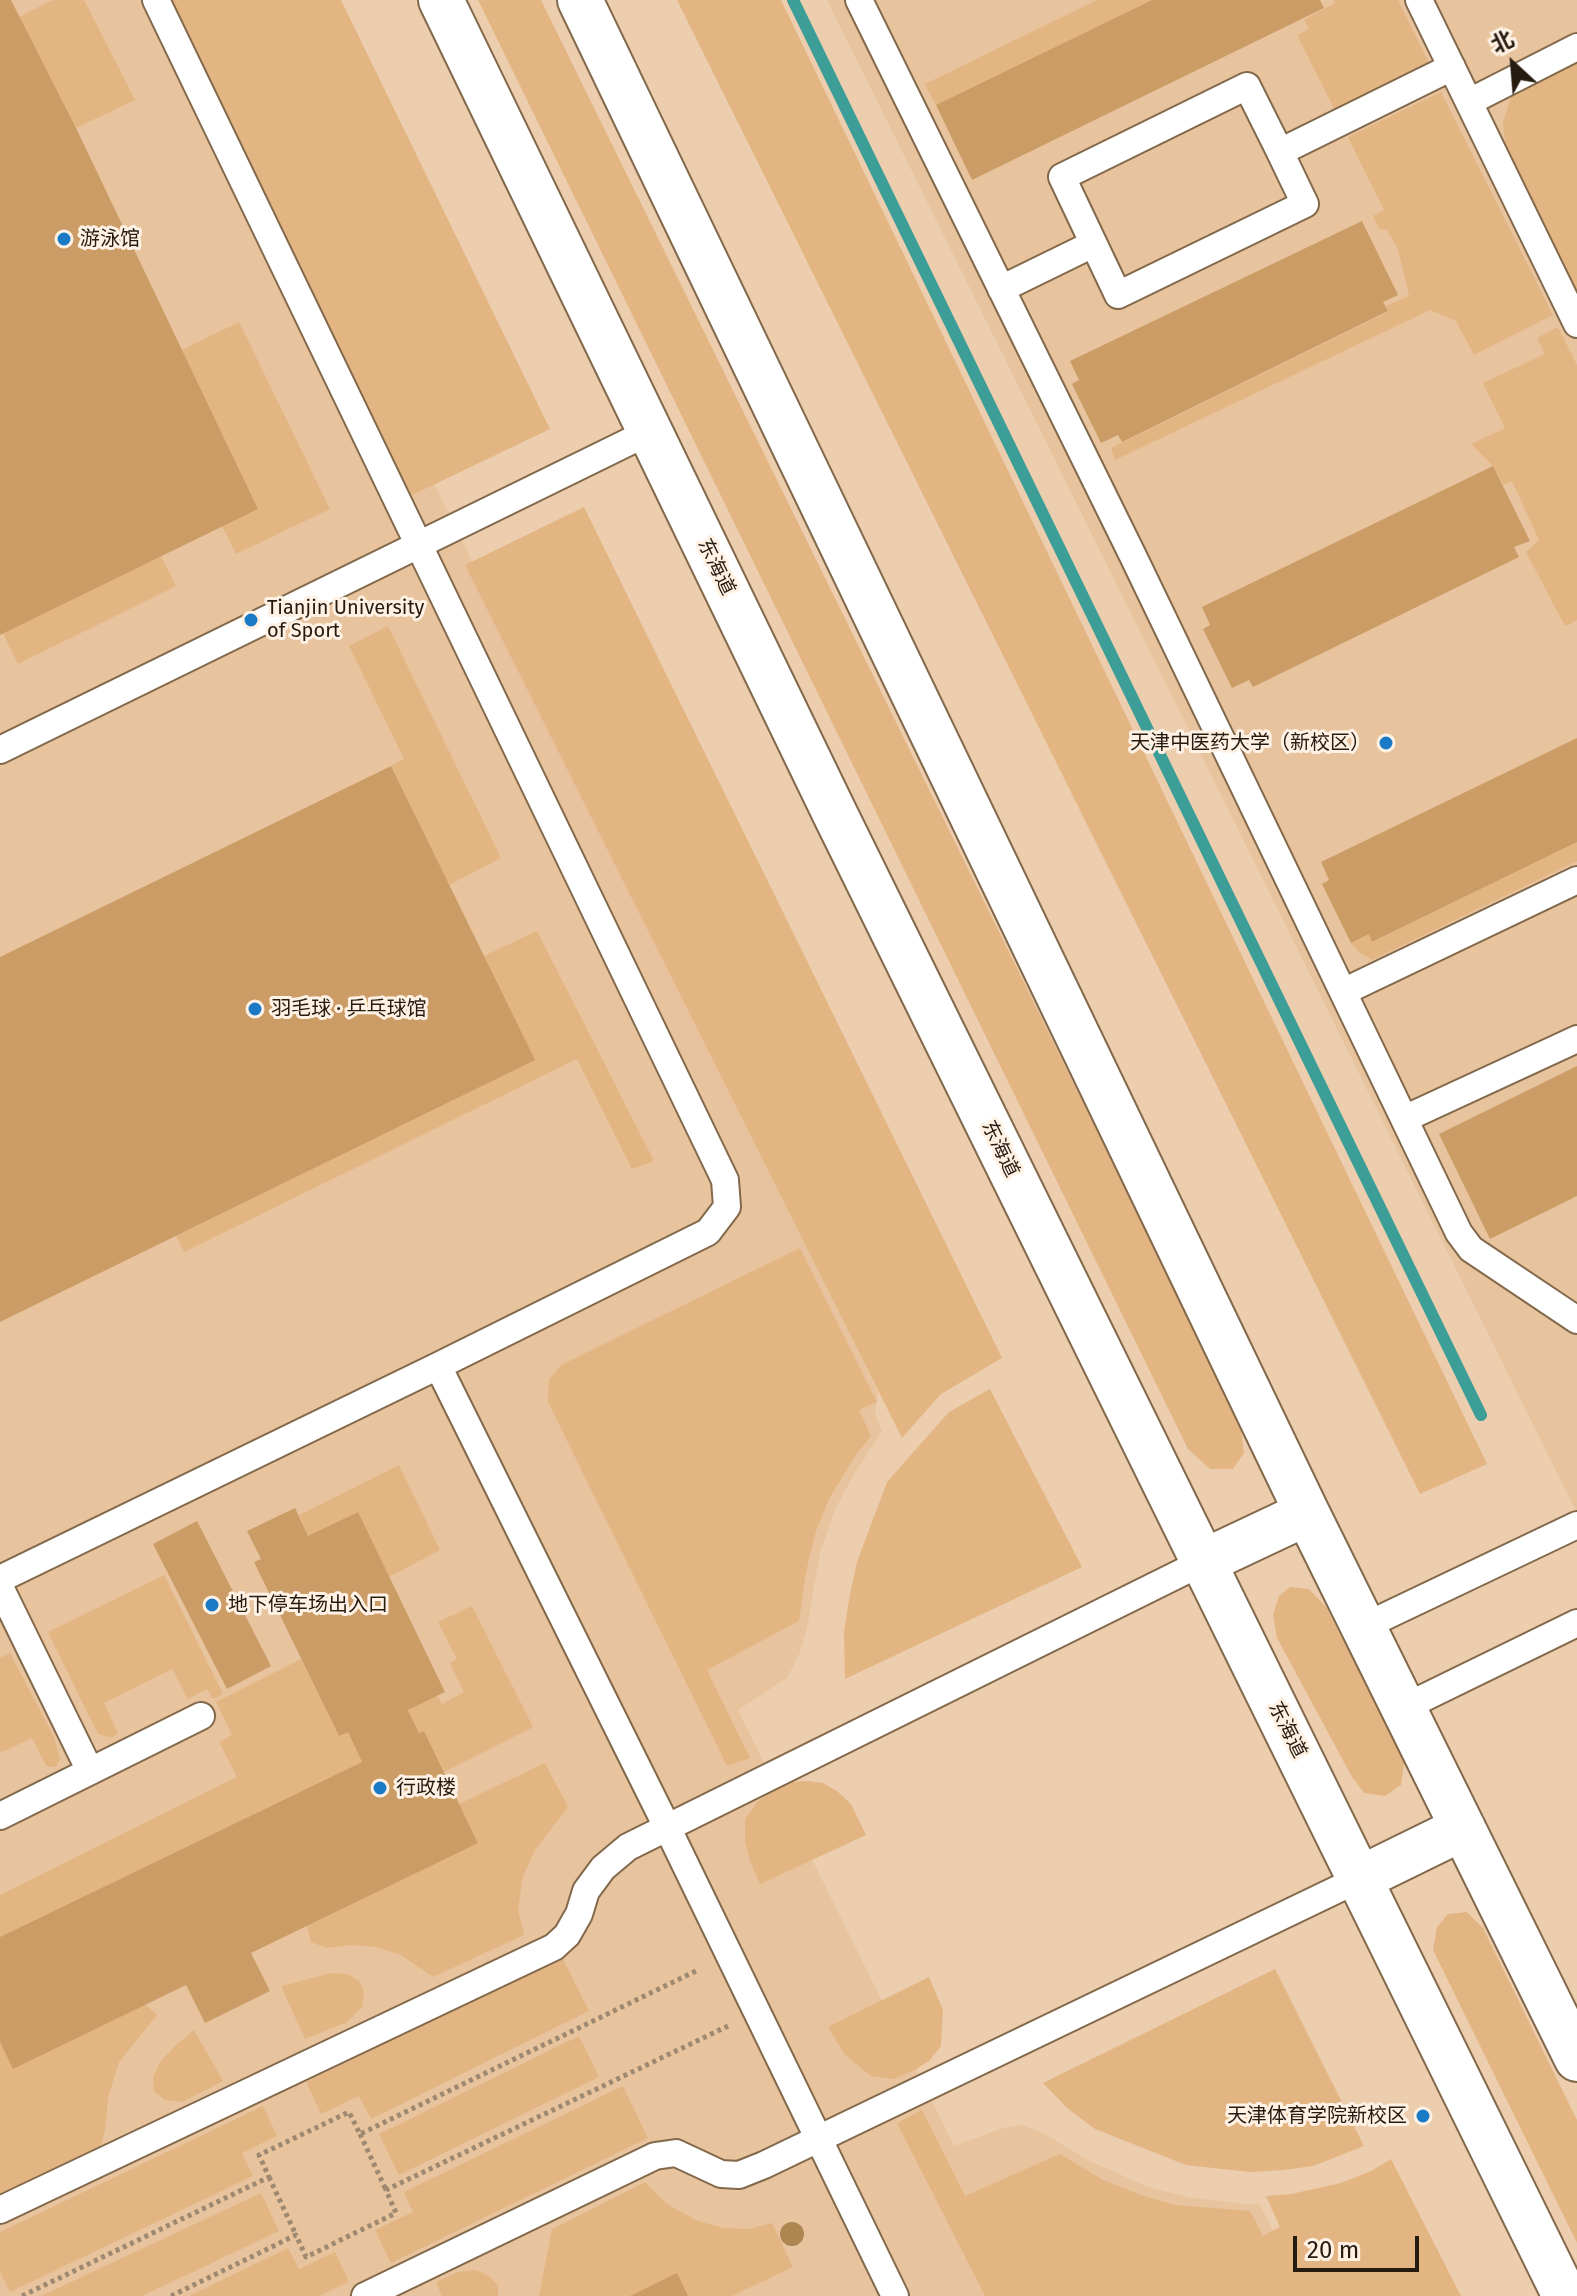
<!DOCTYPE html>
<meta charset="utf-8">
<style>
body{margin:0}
#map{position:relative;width:1577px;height:2296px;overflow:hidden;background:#ecceae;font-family:"Fira Sans","Noto Sans SC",sans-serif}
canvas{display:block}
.north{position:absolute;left:1473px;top:24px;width:80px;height:80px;-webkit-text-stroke:6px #fff2e5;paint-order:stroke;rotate:334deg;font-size:22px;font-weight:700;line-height:32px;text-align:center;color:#251b0f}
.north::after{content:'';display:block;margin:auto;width:28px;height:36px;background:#251b0f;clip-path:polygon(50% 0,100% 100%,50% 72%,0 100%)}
.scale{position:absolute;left:1293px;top:2236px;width:126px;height:36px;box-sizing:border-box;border:4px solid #251b0f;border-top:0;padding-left:10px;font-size:24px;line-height:28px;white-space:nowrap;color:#251b0f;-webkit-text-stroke:6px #fff2e5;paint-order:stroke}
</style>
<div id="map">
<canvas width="1577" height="2296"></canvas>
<div class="north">北</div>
<div class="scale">20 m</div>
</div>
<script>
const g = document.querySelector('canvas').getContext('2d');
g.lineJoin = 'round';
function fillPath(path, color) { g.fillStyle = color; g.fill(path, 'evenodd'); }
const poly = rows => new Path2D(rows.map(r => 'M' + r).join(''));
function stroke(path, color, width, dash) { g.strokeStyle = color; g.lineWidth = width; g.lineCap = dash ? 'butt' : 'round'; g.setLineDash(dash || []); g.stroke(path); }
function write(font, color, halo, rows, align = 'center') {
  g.font = font + ' "Fira Sans","Noto Sans SC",sans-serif'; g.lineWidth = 6; g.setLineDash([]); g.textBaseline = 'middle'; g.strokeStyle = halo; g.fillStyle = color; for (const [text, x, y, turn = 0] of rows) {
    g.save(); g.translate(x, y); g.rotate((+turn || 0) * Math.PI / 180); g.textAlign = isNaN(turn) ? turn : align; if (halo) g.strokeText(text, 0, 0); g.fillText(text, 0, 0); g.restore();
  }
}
fillPath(poly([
 [0,0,198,0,878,1392,875,1414,882,1431,852,1478,835,1510,820,1553,807,1628,799,1655,787,1678,738,1710,954,2146,1000,2129,1021,2125,1041,2132,1090,2161,1148,2187,1192,2198,1247,2204,1259,2203,1306,2296,0,2296],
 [827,0,1577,0,1577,1513,1564,1487]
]), '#e7c49e');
fillPath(poly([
 [53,0,84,0,135,100,76,128,19,17],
 [168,0,341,0,550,429,406,498],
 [478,0,541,0,1240,1422,1244,1453,1233,1469,1210,1469,1188,1449],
 [677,0,781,0,1487,1464,1420,1494],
 [1097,0,1152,0,936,105,925,84],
 [1334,0,1398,0,1430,65,1336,112,1297,35,1309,29,1304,20,1335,3],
 [1577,54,1577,300,1521,183,1505,143,1503,122,1511,97,1520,86],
 [1441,92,1553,315,1474,355,1456,321,1430,310,1115,460,1111,448,1388,312,1385,306,1409,296,1398,249,1387,230,1379,229,1373,216,1384,210,1348,137],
 [239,322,330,509,236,554,222,526,258,509,182,350],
 [1558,327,1577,365,1577,620,1565,626,1526,552,1539,540,1512,481,1503,485,1493,466,1471,444,1505,428,1483,383,1545,354,1537,338],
 [584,507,1002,1358,941,1394,902,1438,465,565],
 [161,556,176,586,18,664,3,633],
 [388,626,501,858,449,885,391,766,404,759,349,646],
 [1577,842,1577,861,1372,960,1359,952,1351,943,1369,934,1373,942],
 [537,931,654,1161,632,1169,577,1059,184,1252,176,1236,534,1060,484,956],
 [800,1248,877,1402,859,1410,871,1436,857,1453,829,1499,816,1531,806,1572,799,1621,707,1670,750,1758,727,1766,548,1402,549,1380,561,1365],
 [990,1389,1082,1567,845,1679,844,1632,850,1594,857,1562,887,1482,949,1412],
 [399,1465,440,1550,389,1577,358,1512,308,1536,299,1515],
 [164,1575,223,1694,213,1699,207,1689,188,1699,172,1669,104,1703,118,1733,112,1738,98,1734,48,1632],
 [1290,1587,1309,1589,1326,1607,1399,1749,1404,1763,1401,1785,1385,1796,1364,1793,1352,1777,1277,1638,1273,1615,1279,1596],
 [472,1606,533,1727,444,1772,424,1731,419,1733,408,1710,437,1695,442,1704,464,1692,450,1663,457,1659,438,1622],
 [10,1653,54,1737,60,1759,56,1767,46,1766,32,1738,0,1753,0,1658],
 [301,1659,339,1736,348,1732,362,1762,0,1937,0,1895,237,1777,219,1742,232,1735,216,1702],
 [545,1763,568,1807,535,1850,523,1876,518,1910,524,1935,433,1977,401,1955,376,1947,351,1945,327,1948,311,1942,307,1926,478,1842,459,1804],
 [808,1781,823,1783,837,1791,851,1804,866,1835,760,1884,750,1861,745,1840,745,1820,757,1802,774,1790,788,1782],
 [1467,1912,1483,1928,1577,2120,1577,2243,1433,1950,1437,1927,1448,1914],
 [562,1957,589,2011,371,2119,359,2096,321,2114,306,2082],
 [1275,1969,1364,2146,1313,2166,1284,2170,1250,2172,1186,2165,1095,2129,1067,2108,1043,2083],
 [332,1973,348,1974,359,1981,364,1991,362,2007,347,2022,305,2039,281,1986],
 [929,1977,943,2010,941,2046,929,2061,915,2070,894,2079,871,2076,845,2055,828,2027],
 [145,2004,157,2015,119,2062,108,2098,105,2131,101,2145,0,2196,0,2042,13,2068],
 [194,2030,223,2081,182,2102,165,2100,154,2091,153,2078,160,2062,176,2045],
 [579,2036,599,2077,399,2175,379,2134],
 [623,2086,648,2138,391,2263,375,2230,413,2212,404,2192],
 [263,2106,277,2136,242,2153,253,2176,10,2292,0,2272,0,2232],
 [922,2110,965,2196,1060,2154,1103,2180,1141,2195,1175,2205,1250,2211,1263,2236,1280,2227,1266,2196,1291,2194,1341,2183,1371,2171,1391,2159,1461,2296,985,2296,897,2123],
 [645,2182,668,2205,698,2221,723,2228,748,2229,772,2223,793,2267,732,2296,539,2296,552,2229],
 [261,2193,279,2231,142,2296,41,2296],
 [288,2248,299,2269,335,2252,349,2282,319,2296,189,2296],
 [476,2270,489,2276,498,2286,498,2296,442,2296,436,2282,458,2272]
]), '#e3b582');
stroke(poly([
 [793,0,1481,1415]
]), '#3d9e97', 12);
fillPath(poly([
 [0,0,11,0,76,128,258,509,0,635],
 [1152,0,1320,0,1324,8,972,180,936,105],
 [1362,221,1398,295,1383,302,1388,311,1122,442,1118,435,1101,443,1072,384,1079,380,1070,361],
 [1493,466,1530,541,1514,547,1519,557,1253,687,1249,680,1232,688,1203,629,1210,625,1202,607],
 [1577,738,1577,842,1372,942,1369,934,1351,943,1322,884,1329,880,1321,862],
 [391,766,535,1060,0,1322,0,957],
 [1577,1066,1577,1196,1490,1239,1439,1134],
 [295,1508,308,1536,358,1512,445,1692,408,1710,419,1733,424,1731,478,1843,251,1953,270,1991,205,2023,186,1985,13,2069,0,2042,0,1937,362,1762,348,1732,339,1736,254,1562,261,1559,247,1531],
 [197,1521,271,1666,227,1689,153,1544],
 [677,2273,688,2296,630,2296]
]), '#cc9c67');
const service = poly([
 [859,0,1133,556,1459,1233,1471,1249,1577,1320],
 [1419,0,1577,324],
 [1469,102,1577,47],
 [1280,152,1305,204,1118,295,1062,177,1247,86,1280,152,1452,67],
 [1001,289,1093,244],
 [0,750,651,431],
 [1343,992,1577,880],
 [1404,1119,1577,1039],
 [438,1366,668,1829,895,2296],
 [0,1579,438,1366,708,1232,727,1207,725,1180,156,0],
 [0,1587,90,1771],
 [1365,1626,1577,1525],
 [1405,1707,1577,1623],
 [0,1816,201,1716],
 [0,2210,554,1947,567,1935,579,1914,586,1891,603,1868,628,1847,1203,1562],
 [365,2296,655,2156,676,2153,721,2174,739,2175,764,2165,1361,1878]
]);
const secondary = poly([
 [441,0,835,814,1565,2296],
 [580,0,1307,1513,1577,2059],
 [1203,1562,1307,1513],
 [1361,1878,1463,1828]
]);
stroke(service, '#83694b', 30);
stroke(secondary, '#83694b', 48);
stroke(poly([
 [360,2134,386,2190],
 [269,2177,296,2235],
 [22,2296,269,2177,259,2155,349,2112,360,2134,698,1970],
 [171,2296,296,2235,306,2257,396,2213,386,2190,728,2026]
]), '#9e8870', 5, [4, 4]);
stroke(service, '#fff', 26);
stroke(secondary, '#fff', 44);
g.fillStyle = '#ac8551';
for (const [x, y] of [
 [792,2234]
]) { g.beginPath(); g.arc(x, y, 12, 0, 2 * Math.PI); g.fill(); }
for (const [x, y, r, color] of [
 [64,239,8,"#1a7ac6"],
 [251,620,8,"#1a7ac6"],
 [1386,743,8,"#1a7ac6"],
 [255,1009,8,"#1a7ac6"],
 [212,1605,8,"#1a7ac6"],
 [380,1788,8,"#1a7ac6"],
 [1423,2116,8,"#1a7ac6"]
]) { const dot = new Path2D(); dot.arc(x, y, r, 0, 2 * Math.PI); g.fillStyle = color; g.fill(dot); stroke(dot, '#fff2e5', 3); }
write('20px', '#251b0f', '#fff2e5', [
 ["游泳馆",80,239],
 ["Tianjin University",267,608],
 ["of Sport",267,631],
 ["天津中医药大学（新校区）",1370,743,"right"],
 ["羽毛球 · 乒乓球馆",271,1009],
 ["地下停车场出入口",228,1605],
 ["行政楼",396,1788],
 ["天津体育学院新校区",1407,2116,"right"]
], 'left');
write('20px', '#251b0f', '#fff2e5', [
 ["东海道",716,567,64],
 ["东海道",1000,1149,64],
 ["东海道",1287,1730,63]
]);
</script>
